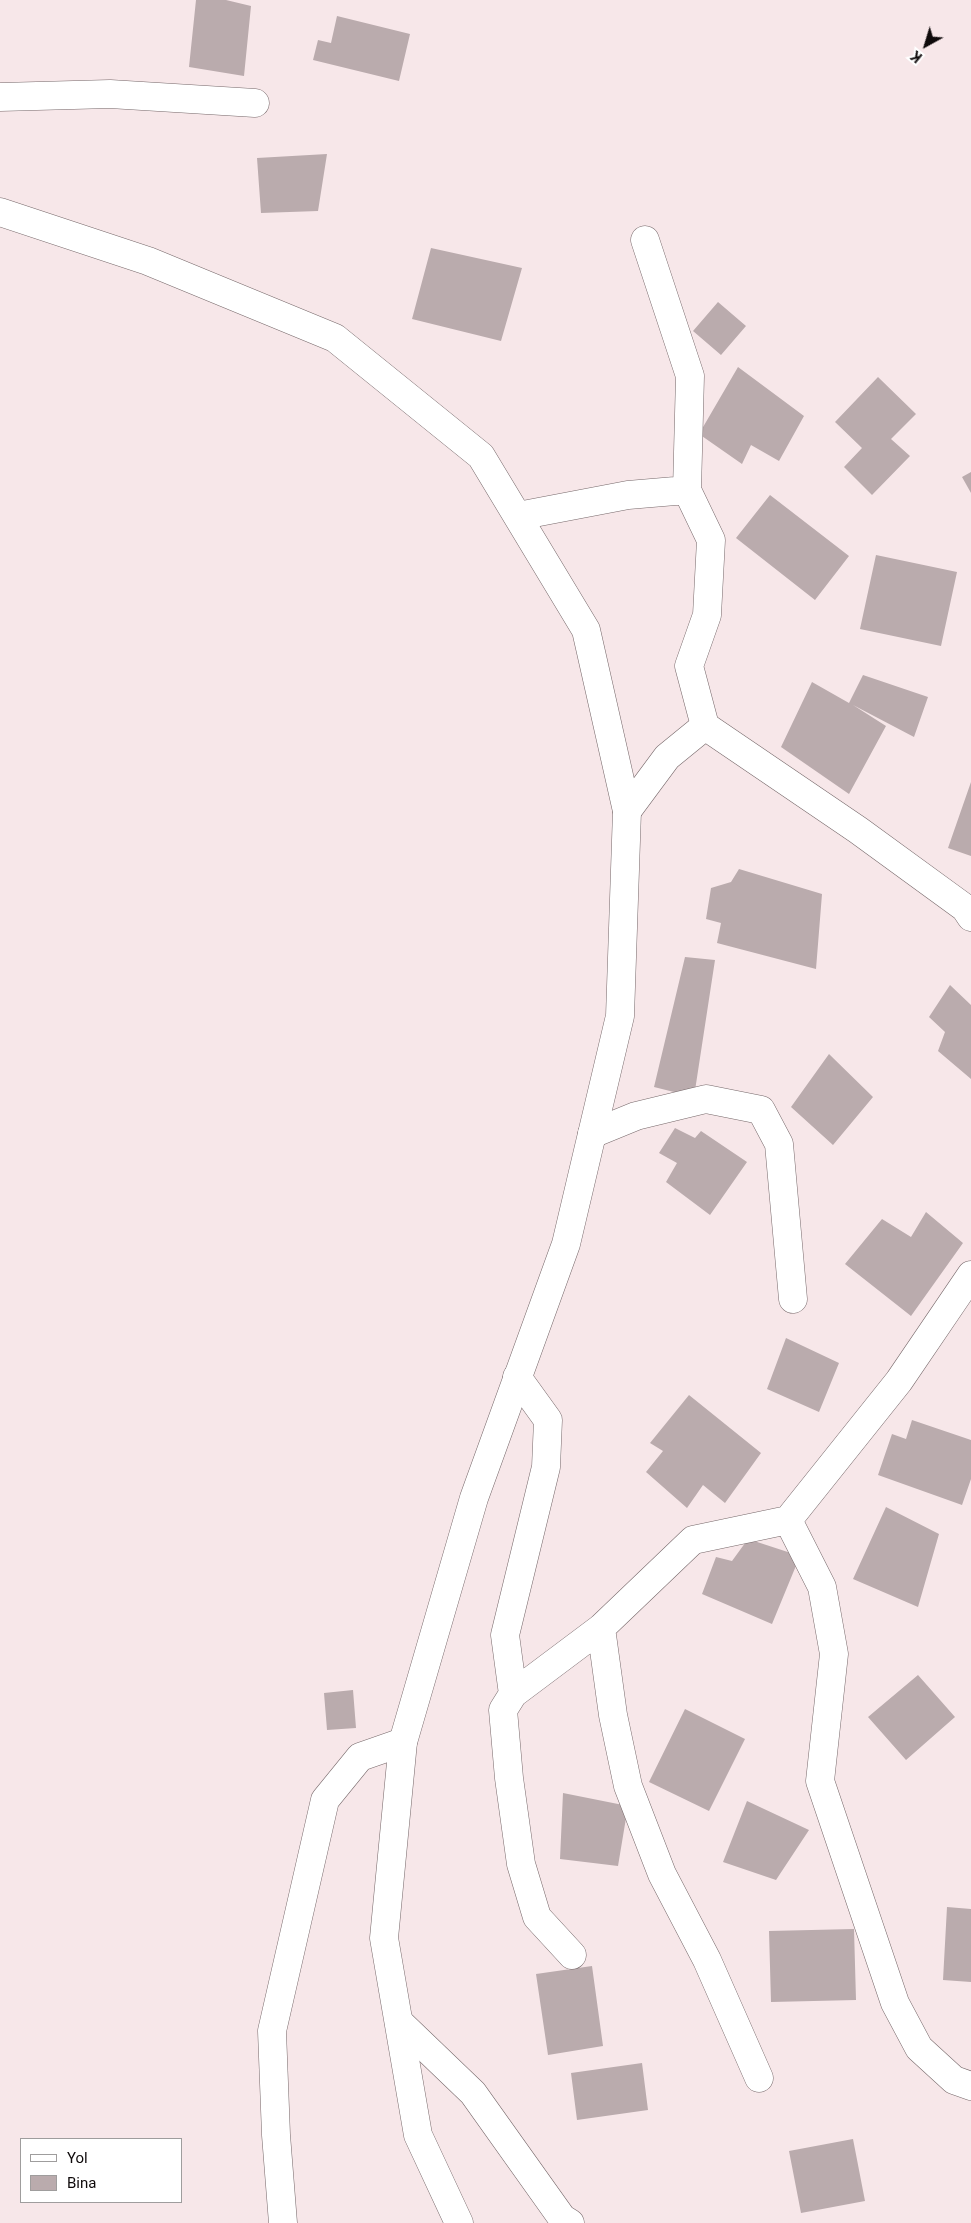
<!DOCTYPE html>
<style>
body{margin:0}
#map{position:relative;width:971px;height:2223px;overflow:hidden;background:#f7e7e9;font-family:Roboto,sans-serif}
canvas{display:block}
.legend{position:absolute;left:20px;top:2138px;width:162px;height:65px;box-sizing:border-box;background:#fff;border:1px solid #9f9d9d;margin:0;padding:6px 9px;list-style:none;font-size:15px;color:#0f0a0b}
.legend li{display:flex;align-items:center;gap:10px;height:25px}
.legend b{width:25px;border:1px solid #9f9d9d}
.north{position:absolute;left:901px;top:20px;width:50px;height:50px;-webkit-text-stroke:4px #fff;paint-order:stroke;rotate:219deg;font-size:14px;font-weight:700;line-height:20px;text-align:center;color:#0f0a0b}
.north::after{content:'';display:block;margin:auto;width:18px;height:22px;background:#0f0a0b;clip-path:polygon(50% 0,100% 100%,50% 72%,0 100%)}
</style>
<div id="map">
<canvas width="971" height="2223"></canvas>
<ul class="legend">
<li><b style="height:6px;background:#fff"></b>Yol</li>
<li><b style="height:14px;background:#baabad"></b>Bina</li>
</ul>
<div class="north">K</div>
</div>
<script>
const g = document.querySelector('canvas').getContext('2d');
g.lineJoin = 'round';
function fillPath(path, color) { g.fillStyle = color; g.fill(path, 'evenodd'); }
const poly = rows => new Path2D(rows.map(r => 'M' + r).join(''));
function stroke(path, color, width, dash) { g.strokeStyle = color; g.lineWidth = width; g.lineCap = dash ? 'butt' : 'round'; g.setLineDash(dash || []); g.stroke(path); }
fillPath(poly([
 [196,0,226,0,251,6,244,76,189,67],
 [337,16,410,34,399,81,313,60,318,40,331,43],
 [327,154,318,211,261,213,257,158],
 [431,248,522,268,501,341,412,319],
 [718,302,746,326,721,355,693,331],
 [738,367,804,416,779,461,751,445,742,464,699,434],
 [878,377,916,414,891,439,910,456,872,495,844,467,862,448,835,422],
 [971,472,971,493,962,477],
 [770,495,849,556,815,600,736,538],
 [876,555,957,572,941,646,860,629],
 [863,675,928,697,914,737,853,705,886,726,849,794,781,747,812,682,849,703],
 [971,782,971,856,948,848],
 [739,869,822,894,816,969,717,943,721,923,706,919,711,888,731,882],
 [685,957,715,960,694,1097,654,1087],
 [950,985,971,1005,971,1079,938,1051,945,1032,929,1017],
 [829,1054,873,1097,833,1145,791,1107],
 [675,1128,695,1138,701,1131,747,1162,710,1215,666,1182,677,1163,659,1153],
 [926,1212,963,1243,911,1316,845,1264,882,1219,911,1237],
 [786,1338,839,1363,819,1412,767,1389],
 [689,1395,761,1453,725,1503,703,1485,687,1508,646,1472,663,1451,650,1443],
 [912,1420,971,1440,971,1479,962,1505,878,1475,892,1434,906,1439],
 [886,1507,939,1534,918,1607,853,1579],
 [748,1539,800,1556,772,1624,702,1594,716,1557,732,1561],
 [918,1675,955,1717,906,1760,868,1717],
 [353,1690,356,1728,327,1730,324,1693],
 [685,1709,745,1739,709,1811,649,1782],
 [563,1793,628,1806,618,1866,560,1859],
 [747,1801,809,1830,776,1880,723,1862],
 [947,1907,971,1909,971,1982,943,1980],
 [854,1929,856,2000,771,2002,769,1931],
 [592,1966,603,2046,548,2055,536,1974],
 [642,2063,648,2110,577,2120,571,2073],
 [853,2139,865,2201,801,2213,789,2151]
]), '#baabad');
const street = poly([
 [0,97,110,94,255,103],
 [645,240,690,376,687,490],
 [518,516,628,495,687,490,711,540,707,615,689,666,705,726],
 [627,811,667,757,705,726,858,830,965,908,971,917],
 [592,1134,636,1116,706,1099,761,1110,779,1144,793,1299],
 [788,1520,822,1587,834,1654,820,1781,895,2003,919,2048,954,2080,971,2086],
 [601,1628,613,1715,628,1786,662,1874,707,1960,759,2078],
 [513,1694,505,1635,546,1467,548,1420,517,1377],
 [572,1955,537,1917,521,1864,509,1778,503,1710,513,1694,601,1628,693,1540,788,1520,899,1381,971,1275],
 [399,2022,473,2093,562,2218,570,2223],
 [283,2223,276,2135,272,2031,325,1800,360,1757,403,1742]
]);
const secondary = poly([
 [0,212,148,261,335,338,481,456,586,630,627,811,620,1016,592,1134,566,1244,474,1498,403,1742,384,1938,418,2135,459,2223]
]);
stroke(street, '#76686a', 29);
stroke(secondary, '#76686a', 29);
stroke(street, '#fff', 28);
stroke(secondary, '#fff', 28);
</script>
